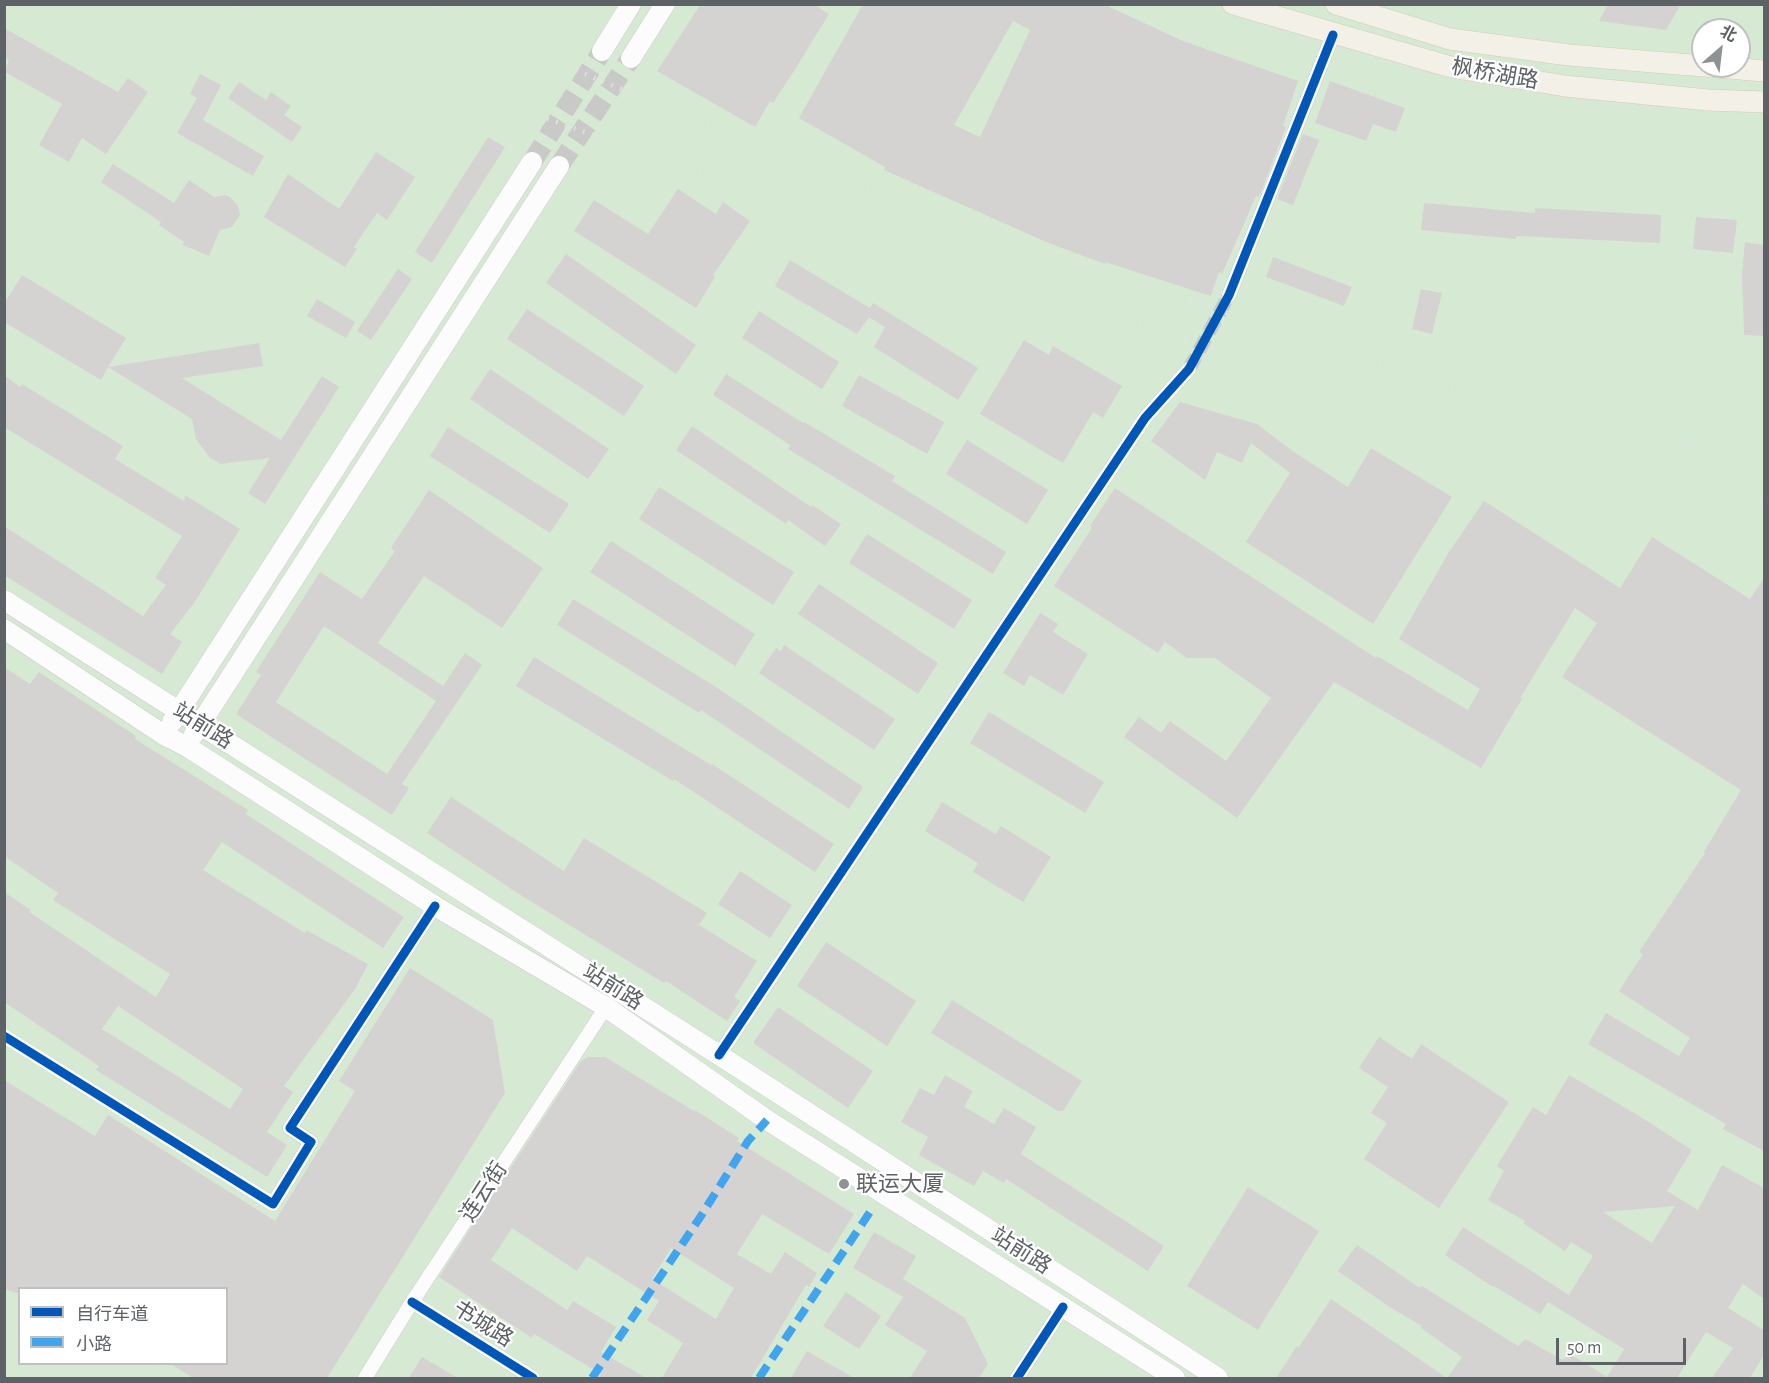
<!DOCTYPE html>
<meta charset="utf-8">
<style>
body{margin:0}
#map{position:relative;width:1769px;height:1383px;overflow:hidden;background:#edece8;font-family:"Alegreya Sans","Noto Sans SC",sans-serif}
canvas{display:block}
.frame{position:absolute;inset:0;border:6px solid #5d6266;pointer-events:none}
.legend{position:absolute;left:18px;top:1287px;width:210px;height:78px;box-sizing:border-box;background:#fff;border:2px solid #bec0c2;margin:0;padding:8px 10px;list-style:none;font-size:18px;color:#5d6266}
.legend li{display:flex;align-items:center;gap:12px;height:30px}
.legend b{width:30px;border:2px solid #bec0c2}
.north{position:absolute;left:1691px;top:18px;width:60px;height:60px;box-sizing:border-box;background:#fff;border:2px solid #bec0c2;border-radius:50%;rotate:28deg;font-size:16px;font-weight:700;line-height:24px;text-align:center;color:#5d6266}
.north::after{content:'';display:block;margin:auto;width:21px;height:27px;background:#8f9294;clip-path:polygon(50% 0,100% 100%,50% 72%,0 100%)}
.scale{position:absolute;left:1556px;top:1338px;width:130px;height:27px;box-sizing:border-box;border:3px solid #5d6266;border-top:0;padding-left:8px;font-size:18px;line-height:21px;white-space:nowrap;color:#5d6266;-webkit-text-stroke:4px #fff;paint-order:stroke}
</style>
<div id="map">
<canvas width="1769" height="1383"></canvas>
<div class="frame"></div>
<ul class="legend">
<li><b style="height:8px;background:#0057b8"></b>自行车道</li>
<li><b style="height:8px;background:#40a5ee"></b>小路</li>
</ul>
<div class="north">北</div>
<div class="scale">50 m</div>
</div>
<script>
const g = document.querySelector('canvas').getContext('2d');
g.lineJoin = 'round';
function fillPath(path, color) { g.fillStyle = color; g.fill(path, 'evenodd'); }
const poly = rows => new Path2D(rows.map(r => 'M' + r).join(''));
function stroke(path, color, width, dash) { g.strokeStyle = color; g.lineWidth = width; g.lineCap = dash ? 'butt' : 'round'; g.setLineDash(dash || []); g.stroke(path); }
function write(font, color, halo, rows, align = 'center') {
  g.font = font + ' "Alegreya Sans","Noto Sans SC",sans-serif'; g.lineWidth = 4.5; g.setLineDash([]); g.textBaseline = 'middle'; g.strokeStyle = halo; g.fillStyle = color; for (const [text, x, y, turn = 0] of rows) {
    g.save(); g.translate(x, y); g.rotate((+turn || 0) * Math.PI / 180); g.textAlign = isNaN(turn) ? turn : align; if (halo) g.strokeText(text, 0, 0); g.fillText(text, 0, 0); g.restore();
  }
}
fillPath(poly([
 [5,5,1764,5,1764,1378,5,1378],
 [1703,30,1739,30,1739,66,1703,66],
 [20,1288,226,1288,226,1364,20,1364]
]), '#d6ead3');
fillPath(poly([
 [701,4,813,4,829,14,794,71,773,103,770,101,755,127,657,71],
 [863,4,1103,4,1183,41,1298,81,1283,126,1286,127,1261,192,1258,197,1256,196,1222,274,1219,272,1211,296,1105,262,1105,264,1051,244,884,170,885,167,799,118],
 [1013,21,1030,30,980,137,954,125],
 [1608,4,1681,4,1666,30,1599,21],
 [4,28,118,92,128,78,148,92,106,154,82,138,69,162,39,145,62,104,5,72,9,60,4,58],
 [200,74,221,85,203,120,264,156,253,176,177,133,197,98,190,94],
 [1330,81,1405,108,1396,132,1373,124,1366,141,1315,123],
 [239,82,266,100,271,92,291,106,284,115,302,127,292,142,228,98],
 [1303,134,1319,140,1293,205,1277,199],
 [488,137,505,147,432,263,415,252],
 [376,152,415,177,387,220,377,213,354,247,357,249,345,267,264,217,288,174,339,209],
 [113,164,174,203,189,180,214,197,225,195,230,197,238,206,240,215,232,227,220,230,209,256,183,245,184,242,159,225,161,222,101,182],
 [678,189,716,214,723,202,750,221,713,275,715,277,696,308,574,231,594,200,648,234],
 [1424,203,1535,213,1535,208,1661,215,1660,243,1516,236,1516,239,1421,230],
 [1696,217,1737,220,1733,253,1693,249],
 [1745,242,1764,245,1764,336,1744,335,1742,274],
 [566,254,696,345,676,374,546,283],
 [1273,257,1352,287,1344,306,1266,277],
 [790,260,870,308,873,303,978,368,958,400,874,347,885,327,869,317,857,334,775,286],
 [398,269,412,279,371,340,357,331],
 [22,275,126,338,108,367,259,343,263,366,182,378,281,440,322,376,339,387,265,504,248,493,270,458,221,464,210,458,196,439,192,419,108,367,101,380,4,322,4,304],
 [1421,289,1442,293,1432,334,1412,329],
 [317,299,355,322,346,338,307,316],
 [527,309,644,386,624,416,507,339],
 [759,311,839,362,822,389,742,338],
 [1024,340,1049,355,1053,346,1122,386,1103,418,1093,412,1063,463,980,414],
 [490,369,609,449,588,479,470,399],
 [726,374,803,423,804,422,895,476,892,481,1006,552,993,574,788,449,790,445,713,395],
 [4,375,20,387,22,384,123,446,115,459,184,501,185,495,240,529,194,603,170,634,182,642,162,674,4,575,4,526,143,616,166,585,155,578,182,536,4,427],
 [859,375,944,422,927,454,842,406],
 [1180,402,1257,424,1291,450,1348,487,1371,448,1452,497,1373,624,1246,542,1290,473,1251,443,1242,463,1217,452,1205,480,1151,441],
 [692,426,811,507,812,505,841,524,825,546,788,520,786,524,676,450],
 [448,427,569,504,550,533,430,456],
 [967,440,1048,490,1027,524,946,474],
 [659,487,794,572,773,605,639,519],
 [1115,488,1376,658,1377,656,1468,710,1480,689,1399,639,1449,552,1484,501,1620,588,1652,537,1750,599,1764,578,1764,1151,1723,1129,1726,1124,1588,1044,1606,1013,1679,1056,1690,1038,1619,991,1643,954,1639,952,1705,853,1704,852,1741,790,1562,677,1597,623,1575,608,1520,698,1522,699,1481,768,1334,682,1237,818,1124,737,1139,717,1161,733,1170,721,1226,761,1271,698,1215,658,1187,658,1165,642,1158,653,1054,586,1092,528,1090,526],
 [429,490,543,568,502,628,424,576,378,643,443,686,465,653,482,665,402,784,409,788,392,815,236,714,261,675,256,672,320,572,362,599,395,551,391,548],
 [324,626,436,701,387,774,276,702],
 [867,534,972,600,954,629,849,563],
 [611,541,755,634,735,666,590,572],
 [819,584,938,663,918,694,798,614],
 [573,599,716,687,863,787,849,809,701,710,699,713,557,625],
 [1040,613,1058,624,1053,632,1088,654,1063,695,1030,675,1024,686,1003,673],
 [784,645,895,719,874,750,759,673,776,648,781,651],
 [534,657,711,765,712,764,834,844,815,872,674,779,673,781,516,686],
 [4,667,30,684,39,672,136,736,135,739,248,810,246,814,404,917,383,948,222,842,203,870,305,933,306,930,368,964,355,989,284,1086,293,1092,267,1132,287,1145,267,1177,96,1070,99,1066,4,1002,4,892,31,910,29,912,156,997,170,974,53,900,58,893,4,856],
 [118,1006,243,1089,230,1109,102,1029],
 [989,712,1104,782,1085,813,970,743],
 [451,797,564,871,584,838,707,913,699,925,757,961,734,997,740,1001,727,1021,666,981,664,983,522,896,427,833],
 [942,802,996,834,1001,826,1051,857,1023,902,973,872,978,863,925,831],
 [740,871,792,905,770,938,718,904],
 [826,942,916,1001,887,1046,797,986],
 [410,968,493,1020,505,1093,327,1378,193,1378,171,1364,226,1364,226,1288,20,1288,20,1294,4,1289,4,1080,95,1136,108,1115,275,1221,355,1091,339,1081],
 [952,1000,1082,1081,1063,1111,1058,1111,931,1033],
 [778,1007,873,1071,848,1108,753,1043],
 [1379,1037,1412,1059,1421,1044,1509,1102,1439,1208,1364,1159,1387,1123,1371,1113,1388,1087,1359,1068],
 [588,1057,605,1057,694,1111,695,1110,739,1138,737,1141,854,1214,829,1254,762,1214,737,1254,771,1274,785,1252,817,1273,809,1287,806,1285,751,1378,662,1378,683,1343,647,1320,659,1301,587,1256,577,1271,512,1228,491,1260,567,1310,573,1301,616,1327,601,1352,646,1378,598,1378,601,1374,534,1334,532,1338,439,1277,581,1061],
 [671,1248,734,1288,716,1319,652,1279],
 [945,1075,973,1091,964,1107,994,1124,1004,1108,1036,1127,1021,1154,1164,1246,1148,1271,1006,1179,1004,1183,983,1171,974,1186,919,1155,928,1137,901,1122,920,1088,934,1095],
 [1569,1075,1636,1114,1692,1150,1667,1191,1698,1210,1722,1165,1764,1188,1764,1299,1743,1284,1728,1308,1764,1330,1764,1355,1750,1378,1712,1378,1733,1348,1706,1332,1677,1378,1276,1378,1297,1346,1299,1347,1331,1299,1447,1378,1462,1357,1421,1328,1422,1326,1391,1308,1338,1271,1357,1245,1420,1288,1422,1286,1518,1346,1525,1339,1563,1360,1570,1354,1607,1377,1624,1349,1548,1302,1540,1314,1494,1286,1493,1287,1445,1255,1463,1227,1569,1295,1593,1256,1571,1242,1565,1251,1523,1223,1525,1221,1488,1200,1504,1171,1497,1166,1533,1107,1546,1115],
 [1675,1206,1652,1243,1603,1212],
 [1248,1187,1319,1231,1258,1330,1187,1286],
 [874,1232,916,1256,903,1279,965,1318,988,1364,979,1378,910,1378,927,1351,885,1325,903,1297,853,1268],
 [846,1292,881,1316,859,1349,823,1326],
 [807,1351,854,1378,791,1378],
 [422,1357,458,1378,409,1378]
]), '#d4d3d1');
stroke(poly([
 [1189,369,1229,295]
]), '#c9cac8', 14, [14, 7]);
stroke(poly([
 [532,162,602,51],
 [559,166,631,58]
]), '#c9cac8', 20, [20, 10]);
const minor = poly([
 [1229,295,1333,35],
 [4,1036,273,1204,311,1142,290,1128,435,906],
 [719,1055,1145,418,1189,369],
 [412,1302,533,1378],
 [365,1378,412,1302,606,1007],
 [1017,1378,1063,1307]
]);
const secondary = poly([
 [602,51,631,4],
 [631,58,665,4],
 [4,600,719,1055,1218,1378],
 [4,629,164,735,186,746,435,906,606,1007,767,1120,1175,1378],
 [172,722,532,162],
 [194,734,559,166]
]);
const primary = poly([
 [1233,4,1451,67,1565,86,1708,100,1764,102],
 [1336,4,1450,39,1569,55,1703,66],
 [1706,66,1764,71]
]);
stroke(minor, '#cacaca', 15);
stroke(secondary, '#cacaca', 21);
stroke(primary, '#d6cbb5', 22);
stroke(minor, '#fcfcfc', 14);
stroke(secondary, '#fcfcfc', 20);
stroke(primary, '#f3f0e8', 21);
stroke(poly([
 [225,4,559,123,1461,434,1635,476,1723,494,1764,500],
 [429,4,578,71,711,126,850,180,1275,330,1486,398,1549,414,1625,433,1764,457]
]), '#e3e3e3', 4.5, [1.5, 8]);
stroke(poly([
 [592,1378,699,1219,748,1141,767,1120],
 [759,1378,872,1209]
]), '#40a5ee', 8, [15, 8]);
stroke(poly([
 [4,1036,273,1204,311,1142,290,1128,435,906],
 [719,1055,1145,418,1189,369,1229,295,1333,35],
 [412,1302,533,1378],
 [1017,1378,1063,1307]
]), '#0057b8', 9);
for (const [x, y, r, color] of [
 [844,1184,6,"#8f9294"]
]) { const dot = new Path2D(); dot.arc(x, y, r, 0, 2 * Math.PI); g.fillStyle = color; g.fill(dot); stroke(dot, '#fff', 2); }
write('22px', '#5d6266', '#fff', [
 ["枫桥湖路",1495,74,10],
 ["站前路",203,726,32],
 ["站前路",613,987,32],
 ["连云街",484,1192,-57],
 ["站前路",1021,1251,33],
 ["书城路",483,1324,32]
]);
write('22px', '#5d6266', '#fff', [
 ["联运大厦",856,1184]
], 'left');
</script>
